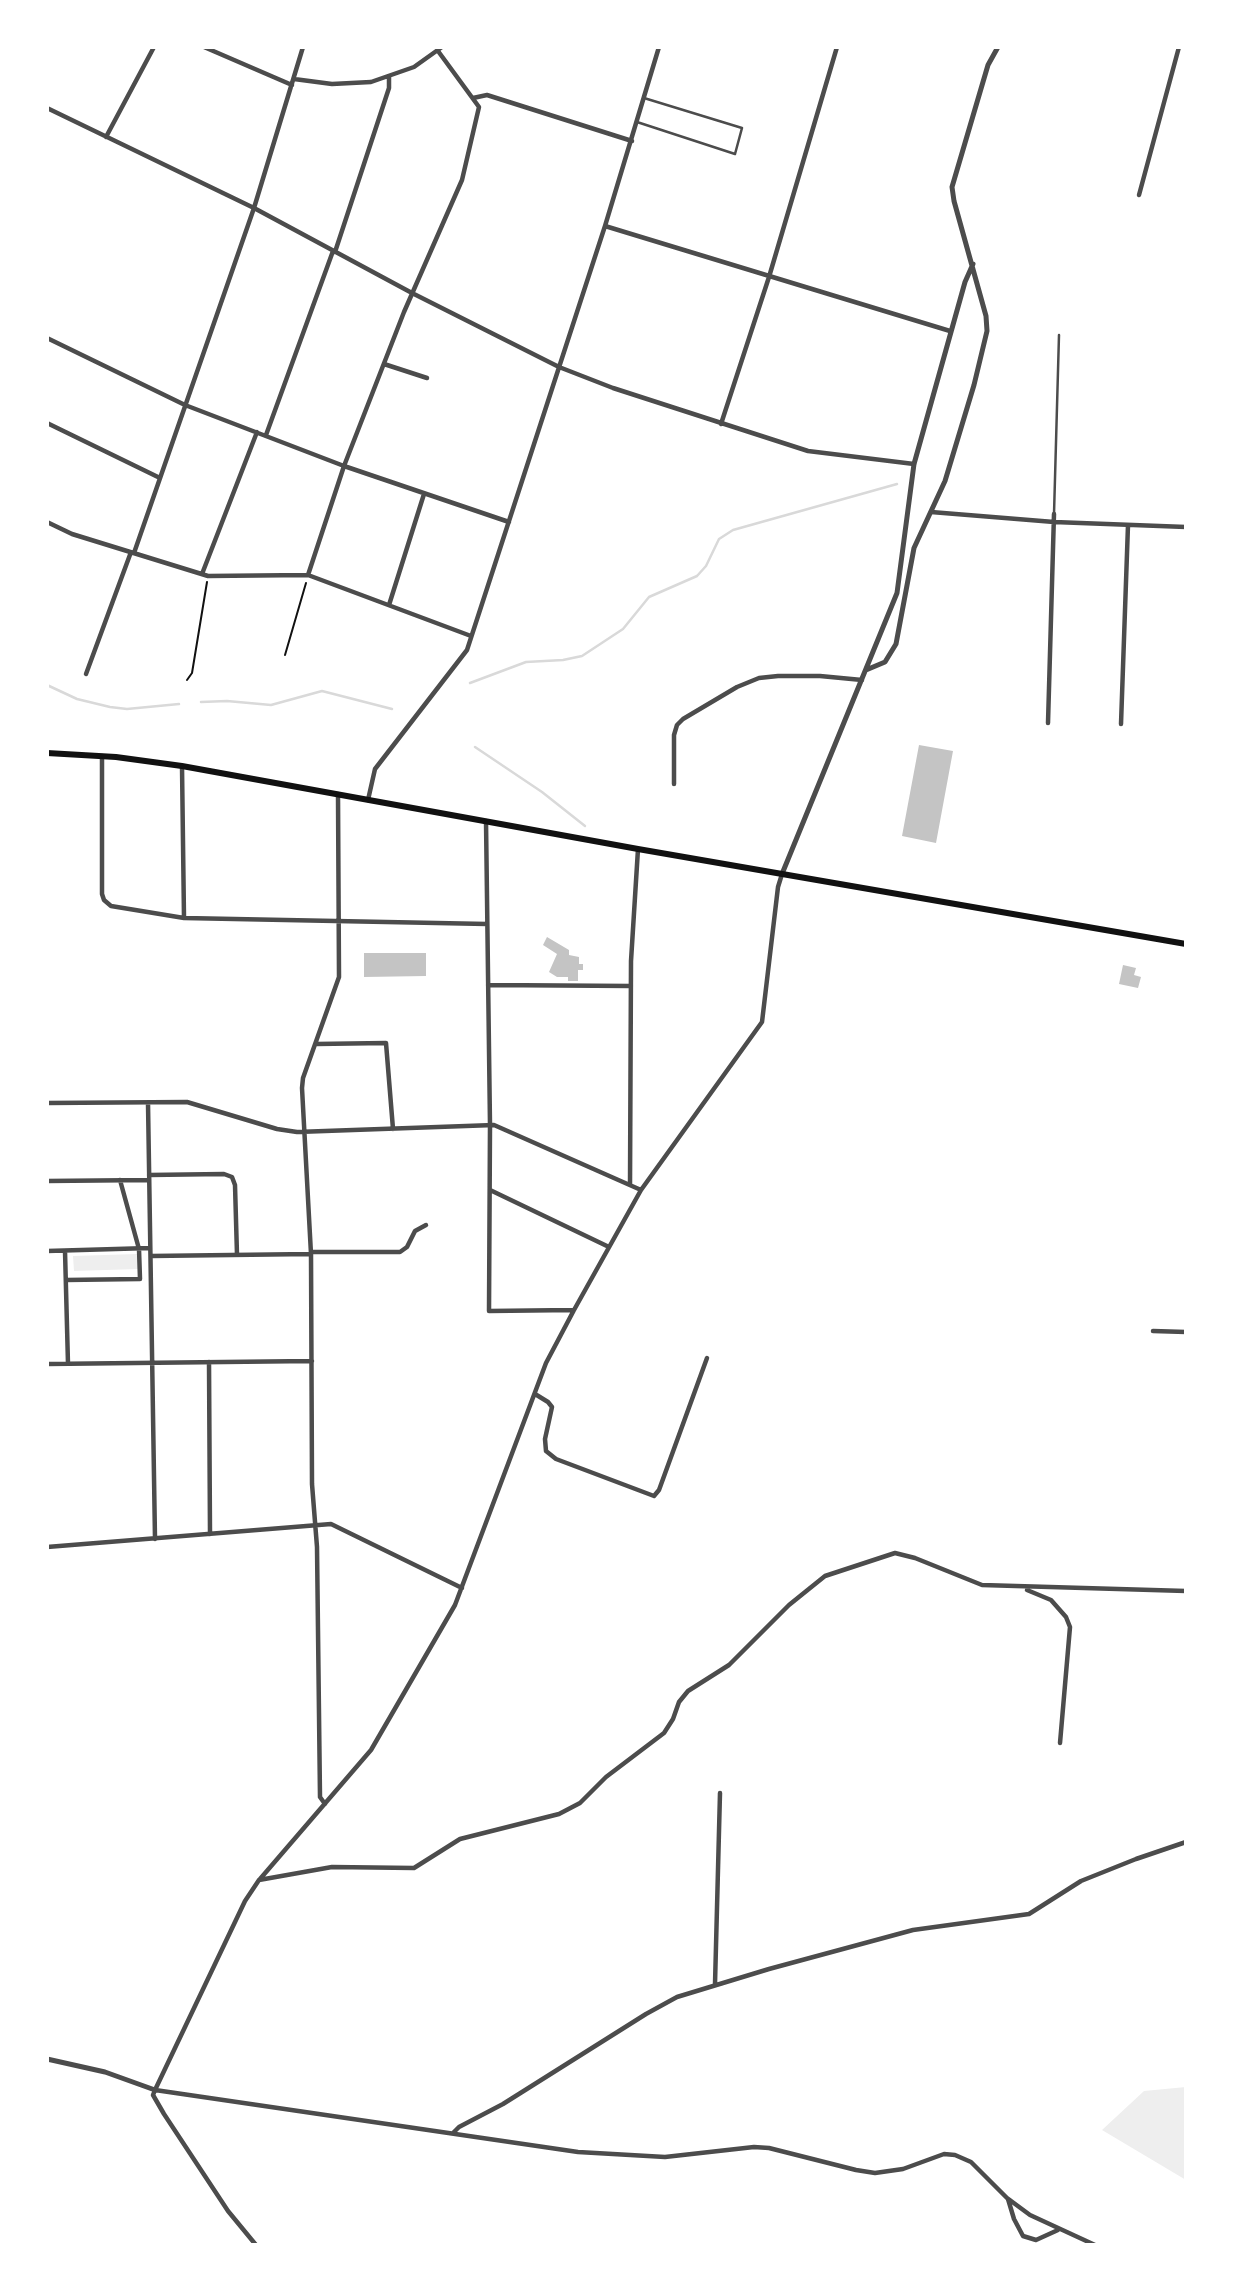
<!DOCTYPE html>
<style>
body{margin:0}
#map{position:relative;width:1233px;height:2292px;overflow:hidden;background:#fff;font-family:Literata,serif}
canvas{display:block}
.frame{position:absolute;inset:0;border:49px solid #fff;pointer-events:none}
</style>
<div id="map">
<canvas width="1233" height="2292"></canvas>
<div class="frame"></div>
</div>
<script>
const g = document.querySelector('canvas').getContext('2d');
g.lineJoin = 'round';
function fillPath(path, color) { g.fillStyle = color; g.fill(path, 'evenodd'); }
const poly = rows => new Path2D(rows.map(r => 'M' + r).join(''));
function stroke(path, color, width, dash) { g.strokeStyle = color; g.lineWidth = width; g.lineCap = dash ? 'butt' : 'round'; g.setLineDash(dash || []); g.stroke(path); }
fillPath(poly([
 [137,1254,138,1269,74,1271,73,1256],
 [1186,2087,1186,2180,1102,2130,1144,2091]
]), '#eee');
stroke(poly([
 [470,683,526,662,563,660,582,656,623,629,649,597,697,576,706,566,719,539,733,530,897,484],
 [47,685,77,699,110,707,127,709,179,704],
 [201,702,227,701,271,705,322,691,392,709],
 [475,747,542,792,585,826]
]), '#d9d9d9', 2.5);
fillPath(poly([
 [919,745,953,751,936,843,902,836],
 [547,937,569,950,569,955,579,957,579,964,583,964,583,970,578,970,578,981,568,981,568,977,557,977,549,972,557,954,543,945],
 [364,953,426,953,426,976,364,977],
 [1123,965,1136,968,1134,975,1141,977,1138,988,1119,984]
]), '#c4c4c4');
stroke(poly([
 [285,655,306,583],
 [187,680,192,673,207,582]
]), '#111', 2);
stroke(poly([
 [637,122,735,154,742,128,644,98],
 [1054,514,1059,335]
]), '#4c4c4c', 2.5);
stroke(poly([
 [204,47,292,85],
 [294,79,332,84,371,82,414,67,442,47],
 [473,98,487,95,632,141],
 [47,108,254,208,412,293,559,367,613,388,808,451,914,464],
 [106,137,154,47],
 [1139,195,1179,47],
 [605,226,950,331],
 [335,252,389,88,389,77],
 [47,338,185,405,344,466,509,522],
 [384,364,427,378],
 [47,423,160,478],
 [721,424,769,277,837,47],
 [266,435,333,251],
 [931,512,1054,522,1186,527],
 [47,522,72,534,208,576,308,575,471,636],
 [134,553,254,208,303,47],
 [202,574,257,432],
 [308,575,344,466,404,312,462,180,479,107,438,51],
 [389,605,424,494],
 [86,674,131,552],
 [1048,723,1054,514],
 [1121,724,1128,525],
 [102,756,102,894,104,900,111,906,184,918,487,924],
 [182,766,184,918],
 [674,784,674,735,677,725,683,719,737,687,759,678,778,676,820,676,862,680],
 [368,800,375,769,467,650,605,226,659,47],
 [486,821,490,1125,489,1311,574,1310],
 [488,985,631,986],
 [316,1044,386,1043,393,1129],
 [47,1103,187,1102,277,1129,297,1132,494,1125,641,1190],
 [148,1103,155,1539],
 [149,1175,224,1174,232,1177,235,1185,237,1255],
 [47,1181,149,1180],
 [630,1185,631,961,638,849],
 [490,1190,609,1247],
 [47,1251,150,1248],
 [65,1251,68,1364],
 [311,1252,400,1252,407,1247,415,1231,426,1225],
 [151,1256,311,1254],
 [66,1280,140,1279,139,1249,120,1180],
 [1153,1331,1186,1332],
 [209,1362,210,1534],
 [47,1364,312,1361],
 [535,1394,548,1402,552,1407,545,1439,546,1451,556,1459,654,1496,659,1490,707,1358],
 [47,1547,331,1524,462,1588],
 [1027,1590,1051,1600,1066,1617,1070,1627,1060,1743],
 [325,1804,320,1797,317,1547,312,1484,311,1254,302,1088,303,1078,339,977,338,794],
 [260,1879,371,1750,455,1605,546,1363,574,1310,641,1190,762,1022,778,887,782,874],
 [715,1984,720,1793],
 [155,2090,245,1901,259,1880,332,1867,414,1868,460,1839,559,1814,580,1803,606,1777,664,1733,673,1719,679,1702,688,1691,729,1665,789,1605,825,1576,895,1553,915,1558,982,1585,1186,1591],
 [155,2090,578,2152,665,2157,754,2147,769,2148,856,2170,875,2173,903,2169,944,2154,955,2155,971,2162,1007,2198,1030,2215,1095,2245],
 [155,2090,153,2095,164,2114,228,2211,256,2245],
 [453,2133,459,2127,503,2104,646,2014,677,1997,769,1969,913,1930,1029,1914,1081,1881,1136,1859,1186,1842],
 [1008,2199,1014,2219,1023,2236,1036,2240,1058,2230]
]), '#4c4c4c', 4.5);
stroke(poly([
 [866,670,885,662,896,644,914,548,945,481,974,385,987,331,986,316,954,201,952,187,988,65,998,47],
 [782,874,897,593,914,464,965,282,973,264],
 [47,2059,105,2072,155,2090]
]), '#4c4c4c', 5);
stroke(poly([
 [47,753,116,757,182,766,638,849,1186,944]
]), '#111', 6);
</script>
